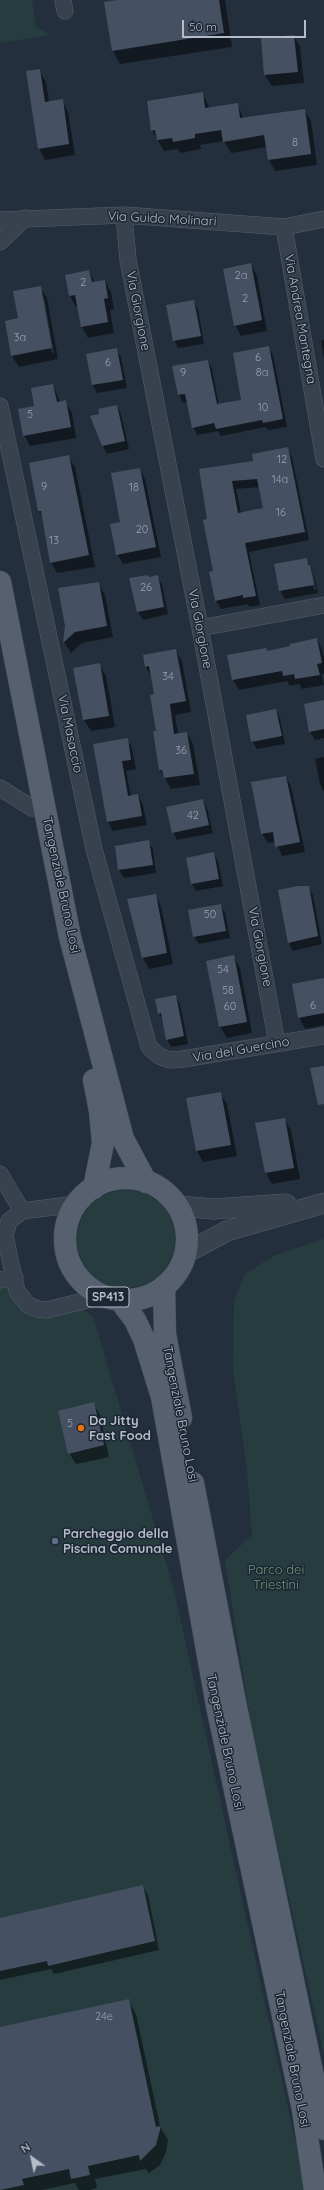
<!DOCTYPE html>
<style>
body{margin:0}
#map{position:relative;width:324px;height:2190px;overflow:hidden;background:#242f3e;font-family:Quicksand,sans-serif}
canvas{display:block}
.north{position:absolute;left:12px;top:2138px;width:40px;height:40px;-webkit-text-stroke:3px #1d2633;paint-order:stroke;rotate:327deg;font-size:11px;font-weight:700;line-height:16px;text-align:center;color:#b4bcc9}
.north::after{content:'';display:block;margin:auto;width:14px;height:18px;background:#b4bcc9;clip-path:polygon(50% 0,100% 100%,50% 72%,0 100%)}
.scale{position:absolute;left:182px;top:20px;width:124px;height:18px;box-sizing:border-box;border:2px solid #b4bcc9;border-top:0;padding-left:5px;font-size:12px;line-height:14px;white-space:nowrap;color:#b4bcc9;-webkit-text-stroke:3px #1d2633;paint-order:stroke}
</style>
<div id="map">
<canvas width="324" height="2190"></canvas>
<div class="north">N</div>
<div class="scale">50 m</div>
</div>
<script>
const g = document.querySelector('canvas').getContext('2d');
g.lineJoin = 'round';
function fillPath(path, color) { g.fillStyle = color; g.fill(path, 'evenodd'); }
const poly = rows => new Path2D(rows.map(r => 'M' + r).join(''));
function stroke(path, color, width, dash) { g.strokeStyle = color; g.lineWidth = width; g.lineCap = dash ? 'butt' : 'round'; g.setLineDash(dash || []); g.stroke(path); }
function write(font, color, halo, rows, align = 'center') {
  g.font = font + ' Quicksand,sans-serif'; g.lineWidth = 3; g.setLineDash([]); g.textBaseline = 'middle'; g.strokeStyle = halo; g.fillStyle = color; for (const [text, x, y, turn = 0] of rows) {
    g.save(); g.translate(x, y); g.rotate((+turn || 0) * Math.PI / 180); g.textAlign = isNaN(turn) ? turn : align; if (halo) g.strokeText(text, 0, 0); g.fillText(text, 0, 0); g.restore();
  }
}
fillPath(poly([
 [0,0,32,0,36,26,49,35,0,43],
 '77 1239a49 49 0 1 1 98 0a49 49 0 1 1-98 0Z',
 [324,1239,324,2054,254,1743,225,1560,252,1535,247,1470,233,1370,234,1301,245,1274,273,1256],
 [10,1284,29,1313,72,1304,93,1316,174,1590,306,2190,0,2190,0,1286]
]), '#263c3f');
fillPath(poly([
 [124,0,225,0,232,47,120,64,113,51],
 [294,36,300,47,304,83,272,86,265,75],
 [39,70,46,82,49,102,62,100,68,112,75,155,45,160,39,148],
 [203,94,210,109,237,104,244,119,304,110,311,121,317,165,275,171,269,160,267,147,231,153,224,141,200,145,201,149,180,153,178,149,164,151,152,130],
 [251,264,257,276,267,331,241,336,235,325],
 [89,271,95,283,105,281,111,292,114,309,110,310,114,333,88,338,82,327,78,307,76,307,70,296,66,275],
 [40,287,47,298,58,359,19,367,12,356,6,322,19,319],
 [42,298,44,298,54,353,52,353],
 [193,301,198,309,204,344,178,348,174,340],
 [324,340,324,359,321,341],
 [268,347,273,355,287,427,268,430,266,427,221,436,218,431,197,435,193,427,188,402,183,403,179,395,173,367,208,361,212,369,219,405,242,401],
 [116,349,121,357,127,388,97,393,93,385,87,355],
 [53,385,60,402,65,401,72,413,76,438,30,446,24,435,36,407],
 [117,406,121,414,129,449,107,454,103,446],
 [287,449,292,457,309,540,249,552,260,605,249,607,248,604,221,609,216,601,208,520,200,470,255,462],
 [260,487,264,509,241,513,236,489],
 [68,456,75,467,95,567,57,573,51,562,43,517,39,511],
 [140,469,145,479,161,557,123,564,117,554,122,522],
 [306,559,314,574,318,593,285,599,281,592,276,565],
 [310,569,313,571,316,590,314,590],
 [157,576,162,584,168,614,143,620,138,612,130,579],
 [98,583,105,595,113,637,82,643,71,653,64,642,66,626],
 [317,639,322,649,324,658,324,674,322,674,324,685,302,689,299,684,290,686,287,681,239,690,233,680],
 [175,650,182,661,191,712,175,715,178,734,187,733,193,744,200,785,171,789,160,770,154,732,158,731,156,695,152,678,146,667,144,656],
 [99,664,106,676,115,727,91,731,84,720,74,669],
 [324,701,324,738,315,740,310,732],
 [276,710,280,718,285,744,257,749,252,741],
 [127,739,132,748,136,769,126,771,131,796,138,795,143,805,147,825,113,831,108,822],
 [324,757,324,792,320,784,315,759],
 [286,777,291,786,305,852,282,856,276,842,268,843,262,834],
 [203,800,207,808,213,833,177,840,173,832],
 [148,842,153,849,156,873,124,878,119,870,116,847],
 [213,853,218,861,223,886,196,891,192,884],
 [308,887,313,895,322,944,293,951,289,943],
 [155,895,161,906,173,964,149,969,143,958],
 [220,905,225,913,230,938,199,944,194,937],
 [233,956,240,968,252,1033,227,1038,220,1027,207,961],
 [324,979,324,1025,305,1029,299,1017],
 [175,996,180,1004,188,1044,171,1047,167,1039,163,1020,159,1014],
 [220,1093,227,1104,237,1156,203,1162,197,1151],
 [284,1119,291,1130,300,1179,272,1184,266,1173,257,1124],
 [93,1404,100,1415,109,1457,76,1464,69,1453],
 [143,1887,148,1895,159,1950,54,1974,51,1969,0,1980,0,1919],
 [128,2000,136,2014,160,2126,168,2140,166,2152,160,2165,149,2173,146,2169,95,2179,97,2188,90,2190,79,2190,75,2183,42,2190,0,2190,0,2028]
]), '#0007');
fillPath(poly([
 [117,0,219,0,224,33,112,51,104,2],
 [294,35,298,72,264,75,261,38],
 [40,69,45,102,63,99,69,144,38,149,26,71],
 [203,92,205,108,238,103,240,118,305,109,311,154,268,160,264,135,223,142,221,130,195,134,195,138,173,142,172,138,157,140,155,130,151,131,147,101],
 [251,263,262,320,234,326,223,269],
 [89,270,92,282,105,280,108,298,104,299,108,322,81,327,75,295,69,296,65,275],
 [41,286,52,348,11,356,5,321,18,318,13,291],
 [194,300,201,336,173,341,166,305],
 [269,346,283,419,263,423,262,420,216,429,214,423,192,428,185,394,178,395,172,366,208,360,217,404,241,400,233,353],
 [117,348,123,380,92,385,86,354],
 [53,384,57,402,66,400,71,427,23,436,18,409,34,406,31,388],
 [117,405,125,441,102,446,90,416,99,414,98,409],
 [288,447,305,532,245,543,256,596,243,598,243,595,215,601,209,572,213,571,203,520,207,519,199,469,253,461,252,454],
 [257,479,263,508,238,513,232,481],
 [69,455,89,555,50,563,41,511,38,511,29,463],
 [140,468,156,547,116,555,110,524,120,522,111,473],
 [307,558,308,565,310,565,314,585,279,591,274,564],
 [148,575,149,577,158,575,164,607,137,612,129,578],
 [99,582,107,626,75,632,63,643,65,626,58,588],
 [317,638,322,663,317,664,320,675,295,679,294,674,283,676,282,671,232,680,227,655,266,648,267,651,290,646,290,644],
 [176,649,186,701,170,704,174,734,187,732,194,774,164,778,162,770,159,770,153,731,156,731,150,695,154,694,149,666,145,667,143,655],
 [100,663,109,716,83,720,73,668],
 [324,700,324,729,309,732,304,704],
 [276,709,282,736,251,742,246,715],
 [128,738,131,760,122,761,128,796,138,794,142,816,107,822,93,744],
 [286,776,300,842,275,847,273,832,261,834,251,782],
 [203,799,209,825,172,833,166,807],
 [149,840,153,865,118,870,115,846],
 [214,852,219,879,191,884,186,858],
 [298,886,309,886,318,936,288,943,278,890],
 [156,894,167,953,142,958,127,899],
 [221,904,226,931,193,937,188,910],
 [234,955,247,1022,219,1027,206,961],
 [324,978,324,1013,298,1018,292,984],
 [176,995,184,1036,166,1040,161,1013,158,1014,155,999],
 [324,1066,324,1104,318,1105,310,1068],
 [221,1092,231,1145,196,1151,186,1098],
 [285,1118,294,1168,265,1173,255,1123],
 [94,1402,104,1445,68,1454,58,1411],
 [143,1885,155,1941,48,1966,47,1961,0,1971,0,1918],
 [129,1999,156,2127,161,2126,156,2145,140,2161,139,2155,88,2166,90,2175,71,2179,69,2169,22,2179,24,2185,0,2190,0,2027]
]), '#455162');
const minor = poly([
 [63,0,65,11],
 [124,215,128,260,200,628,277,1043],
 [0,220,124,215,284,227,324,219],
 [284,227,324,459],
 [0,242,25,218],
 [0,406,94,849,149,1047,159,1056,170,1060,183,1059,324,1036],
 [200,628,324,605],
 [0,788,32,808],
 [0,1174,22,1211],
 [76,1204,22,1211,9,1221,5,1236,17,1291,28,1305,38,1309,47,1310,103,1296],
 [0,1280,15,1277]
]);
const tertiary = poly([
 [178,1206,214,1209,286,1204],
 [184,1254,227,1231,324,1203]
]);
const primary = poly([
 [0,582,70,937,123,1139,146,1182],
 [94,1080,100,1111,103,1143,94,1188],
 '65 1239a61 61 0 1 1 122 0a61 61 0 1 1-122 0Z',
 [164,1286,165,1334,181,1418],
 [120,1300,135,1320,144,1339,162,1397,217,1706,303,2110,315,2190],
 [193,1483,236,1707,324,2129]
]);
stroke(minor, '#565f6c', 17);
stroke(tertiary, '#565f6c', 21);
stroke(primary, '#414a57', 23);
stroke(minor, '#38414e', 16);
stroke(tertiary, '#38414e', 20);
stroke(primary, '#56606e', 22);
for (const [x, y, r, color] of [
 [81,1428,4,"#e8710a"],
 [55,1541,4,"#5c6f8a"]
]) { const dot = new Path2D(); dot.arc(x, y, r, 0, 2 * Math.PI); g.fillStyle = color; g.fill(dot); stroke(dot, '#1d2633', 1.5); }
write('11px', '#98a1af', null, [
 ["8",295,143],
 ["2a",241,276],
 ["2",83,283],
 ["2",245,299],
 ["3a",20,338],
 ["6",258,358],
 ["6",108,363],
 ["9",183,373],
 ["8a",262,373],
 ["10",263,408],
 ["5",30,415],
 ["12",282,460],
 ["14a",280,480],
 ["9",44,487],
 ["18",134,488],
 ["16",281,513],
 ["20",142,530],
 ["13",54,541],
 ["26",146,588],
 ["34",168,677],
 ["36",181,751],
 ["42",193,816],
 ["50",210,915],
 ["54",223,970],
 ["58",228,991],
 ["6",313,1006],
 ["60",230,1007],
 ["5",70,1424],
 ["24e",104,2017]
]);
for (const [x, y, w] of [
 [108,1297,42]
]) { const box = new Path2D(); box.roundRect(x - w / 2, y - 10, w, 20, 3); g.fillStyle = '#1d2633'; g.fill(box); stroke(box, '#b4bcc9', 1); }
write('bold 12px', '#b4bcc9', null, [
 ["SP413",108,1297]
]);
write('13px', '#b4bcc9', '#1d2633', [
 ["Via Guido Molinari",162,219,3],
 ["Via Giorgione",138,311,79],
 ["Via Andrea Mantegna",300,319,80],
 ["Via Giorgione",200,629,79],
 ["Via Masaccio",70,734,78],
 ["Tangenziale Bruno Losi",61,885,78],
 ["Via Giorgione",260,947,79],
 ["Via del Guercino",241,1050,-10],
 ["Tangenziale Bruno Losi",180,1414,79],
 ["Tangenziale Bruno Losi",225,1742,78],
 ["Tangenziale Bruno Losi",292,2059,79]
]);
write('bold 13px', '#b4bcc9', '#1d2633', [
 ["Da Jitty",89,1421],
 ["Fast Food",89,1436],
 ["Parcheggio della",63,1534],
 ["Piscina Comunale",63,1549]
], 'left');
write('13px', '#6b9a76', '#1d2633', [
 ["Parco dei",276,1570],
 ["Triestini",276,1585]
]);
</script>
